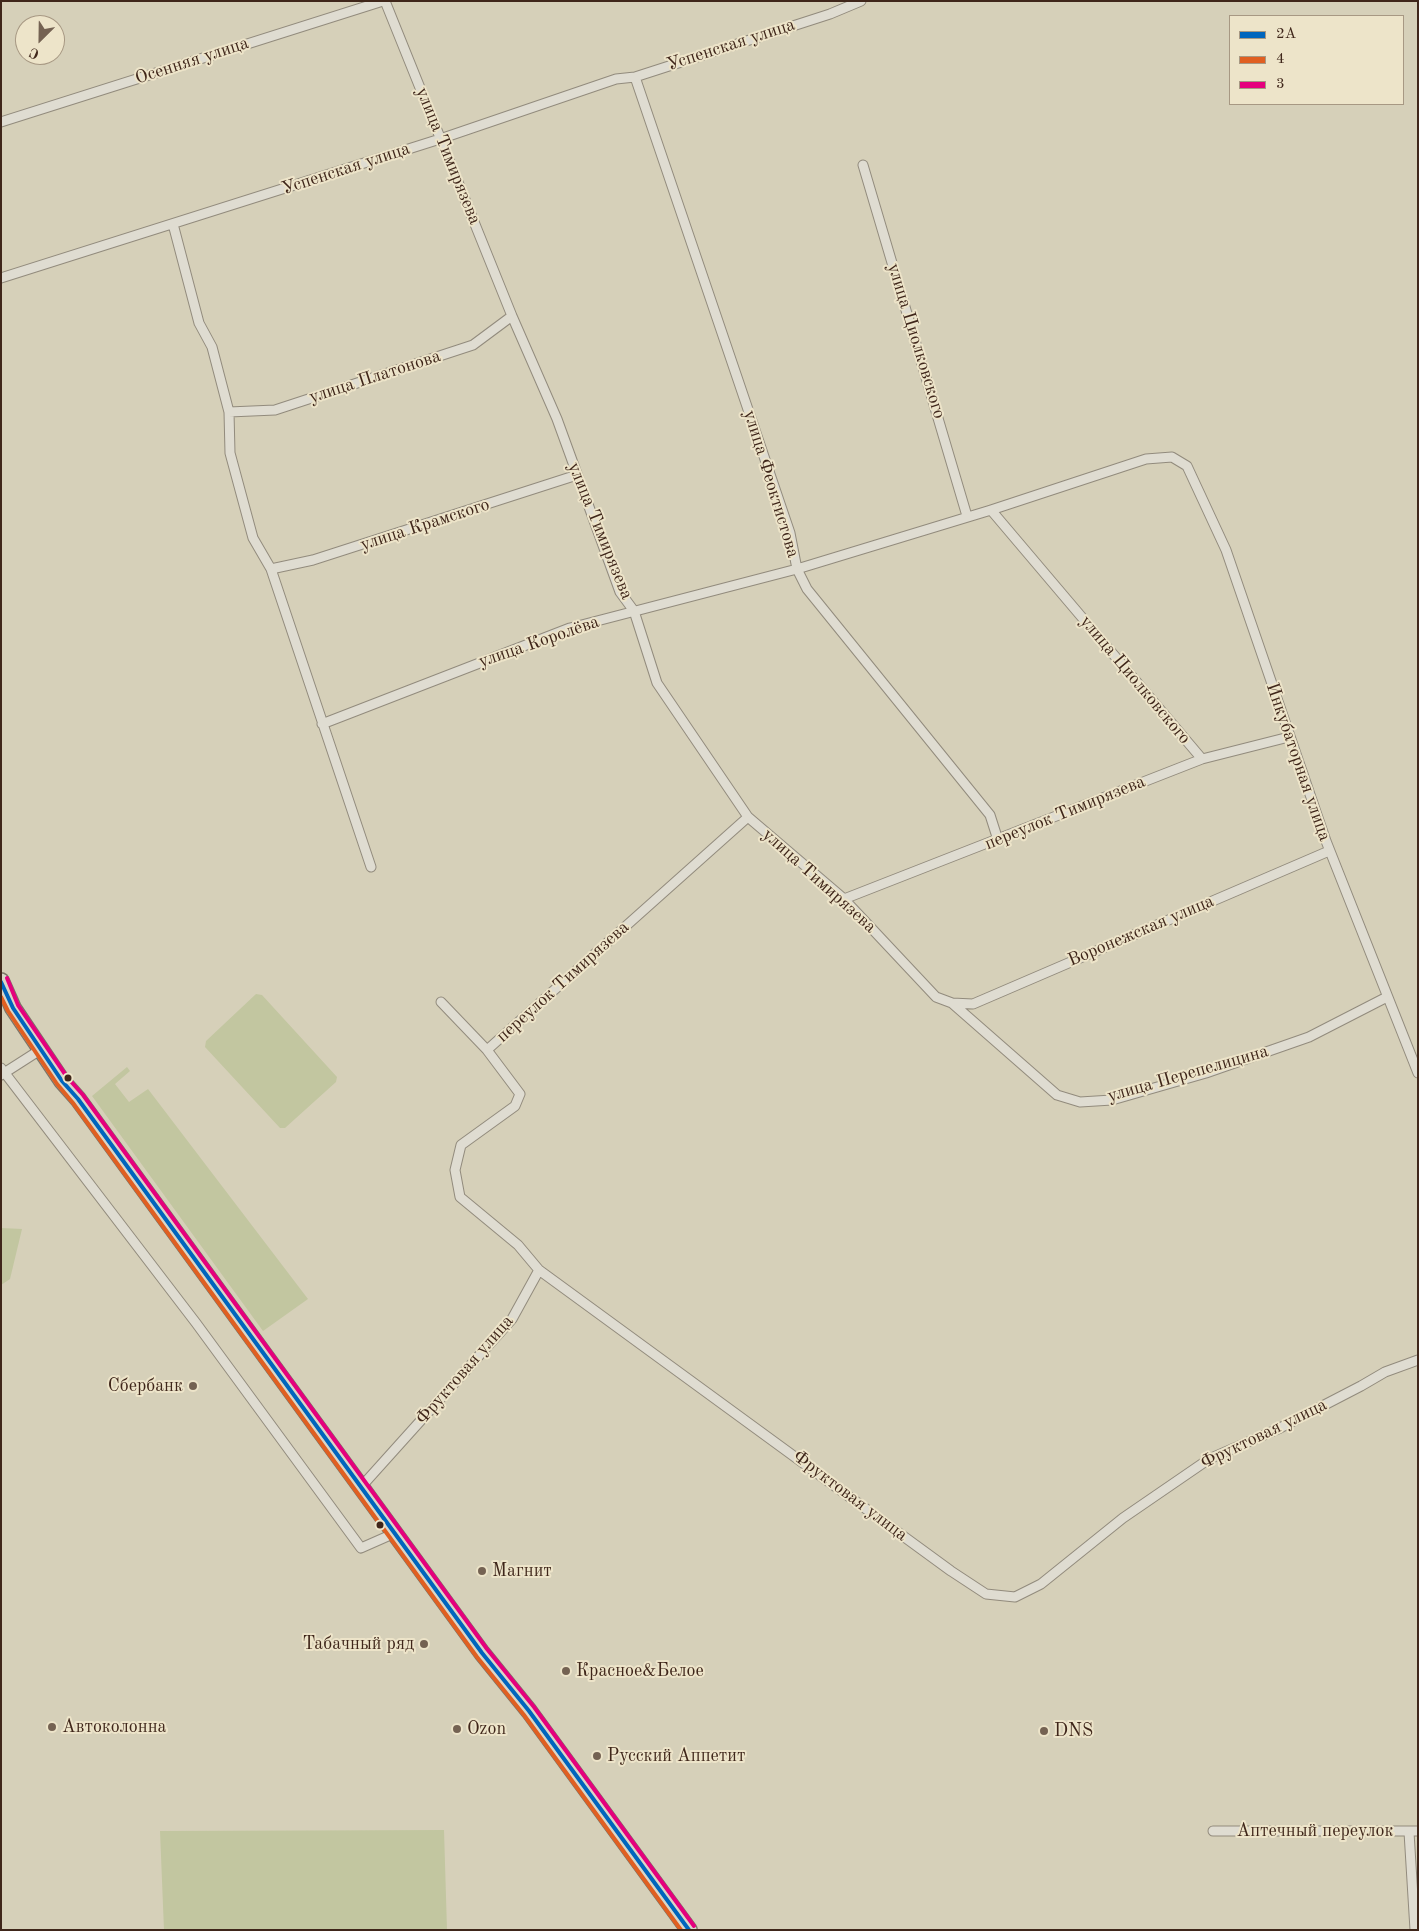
<!DOCTYPE html>
<meta charset="utf-8">
<style>
body{margin:0}
#map{position:relative;width:1419px;height:1931px;overflow:hidden;background:#d6d0b9;font-family:"Old Standard TT",serif}
canvas{display:block}
.frame{position:absolute;inset:0;border:2px solid #3f261a;pointer-events:none}
.legend{position:absolute;left:1229px;top:15px;width:175px;height:90px;box-sizing:border-box;background:#ede4c9;border:1px solid #a79883;margin:0;padding:6px 9px;list-style:none;font-size:15px;color:#3f261a}
.legend li{display:flex;align-items:center;gap:10px;height:25px}
.legend b{width:25px;border:1px solid #a79883}
.north{position:absolute;left:15px;top:15px;width:50px;height:50px;box-sizing:border-box;background:#ede4c9;border:1px solid #a79883;border-radius:50%;rotate:203deg;font-size:14px;font-weight:700;line-height:20px;text-align:center;color:#3f261a}
.north::after{content:'';display:block;margin:auto;width:18px;height:22px;background:#746252;clip-path:polygon(50% 0,100% 100%,50% 72%,0 100%)}
</style>
<div id="map">
<canvas width="1419" height="1931"></canvas>
<div class="frame"></div>
<ul class="legend">
<li><b style="height:6px;background:#0065bd"></b>2А</li>
<li><b style="height:6px;background:#e05f21"></b>4</li>
<li><b style="height:6px;background:#e5007d"></b>3</li>
</ul>
<div class="north">С</div>
</div>
<script>
const g = document.querySelector('canvas').getContext('2d');
g.lineJoin = 'round';
function fillPath(path, color) { g.fillStyle = color; g.fill(path, 'evenodd'); }
const poly = rows => new Path2D(rows.map(r => 'M' + r).join(''));
function stroke(path, color, width, dash) { g.strokeStyle = color; g.lineWidth = width; g.lineCap = dash ? 'butt' : 'round'; g.setLineDash(dash || []); g.stroke(path); }
function write(font, color, halo, rows, align = 'center') {
  g.font = font + ' "Old Standard TT",serif'; g.lineWidth = 4; g.setLineDash([]); g.textBaseline = 'middle'; g.strokeStyle = halo; g.fillStyle = color; for (const [text, x, y, turn = 0] of rows) {
    g.save(); g.translate(x, y); g.rotate((+turn || 0) * Math.PI / 180); g.textAlign = isNaN(turn) ? turn : align; if (halo) g.strokeText(text, 0, 0); g.fillText(text, 0, 0); g.restore();
  }
}
fillPath(poly([
 [256,994,262,995,337,1077,336,1082,285,1128,280,1128,205,1047,206,1041],
 [127,1067,130,1071,115,1084,129,1102,148,1089,308,1299,263,1331,92,1096],
 [1,1228,22,1229,10,1279,1,1285],
 [444,1830,447,1930,164,1930,160,1831]
]), '#c2c6a0');
const minor = poly([
 [385,1,512,316,557,419,620,592,634,611,657,683,748,817,844,899,936,997,952,1003,1057,1095,1080,1102,1112,1100,1206,1073,1309,1037,1387,997],
 [635,77,790,533,797,569,807,589,990,815,998,840],
 [1,122,383,1],
 [863,165,967,516],
 [173,224,199,323,212,347,229,412,230,453,253,538,271,569,371,867],
 [1,278,440,139,616,79,635,77,830,14,861,1],
 [229,412,275,410,473,345,512,316],
 [991,510,1202,759],
 [271,569,313,560,577,475],
 [322,724,570,628,797,569,991,510,1146,459,1172,457,1187,466,1226,550,1326,841,1418,1073],
 [748,817,487,1050,520,1094,515,1106,461,1145,455,1170,460,1197,518,1245,539,1270,951,1571,986,1594,1015,1597,1041,1584,1123,1518,1209,1459,1278,1429,1361,1386,1385,1372,1418,1360],
 [844,899,1202,759,1289,737],
 [441,1002,487,1050],
 [952,1003,973,1004,1329,851],
 [1,1068,196,1323,361,1548,395,1533],
 [1,1075,40,1050],
 [361,1487,512,1319,539,1270],
 [1213,1831,1418,1831],
 [1409,1832,1415,1930]
]);
const primary = poly([
 [1,981,13,1008,62,1081,78,1099,482,1653,529,1711,689,1930]
]);
stroke(minor, '#928b7d', 11);
stroke(primary, '#7c7568', 18);
stroke(minor, '#dfdcd1', 9);
stroke(primary, '#dad6c8', 15);
stroke(poly([
 [1,982,13,1008,62,1081,78,1099,482,1653,529,1711,689,1930]
]), '#0065bd', 4);
stroke(poly([
 [1,997,8,1011,57,1084,73,1103,477,1657,524,1715,681,1930]
]), '#e05f21', 4);
stroke(poly([
 [7,978,18,1005,67,1077,83,1095,487,1649,534,1707,694,1926]
]), '#e5007d', 4);
for (const [x, y, r, color] of [
 [68,1078,4.5,"#3f261a"],
 [193,1386,5,"#746252"],
 [380,1525,4.5,"#3f261a"],
 [482,1571,5,"#746252"],
 [424,1644,5,"#746252"],
 [566,1671,5,"#746252"],
 [52,1727,5,"#746252"],
 [457,1729,5,"#746252"],
 [1044,1731,5,"#746252"],
 [597,1756,5,"#746252"]
]) { const dot = new Path2D(); dot.arc(x, y, r, 0, 2 * Math.PI); g.fillStyle = color; g.fill(dot); stroke(dot, '#ede4c9', 2); }
write('18px', '#3f261a', '#ede4c9', [
 ["Успенская улица",731,45,-18],
 ["Осенняя улица",192,61,-18],
 ["улица Тимирязева",448,156,68],
 ["Успенская улица",346,169,-18],
 ["улица Циолковского",916,341,73],
 ["улица Платонова",375,377,-18],
 ["улица Феоктистова",771,484,73],
 ["улица Крамского",425,525,-18],
 ["улица Тимирязева",600,531,68],
 ["улица Королёва",539,642,-19],
 ["улица Циолковского",1135,680,50],
 ["Инкубаторная улица",1298,762,71],
 ["переулок Тимирязева",1065,813,-22],
 ["улица Тимирязева",819,881,42],
 ["Воронежская улица",1141,931,-23],
 ["переулок Тимирязева",563,982,-42],
 ["улица Перепелицина",1188,1074,-16],
 ["Фруктовая улица",465,1370,-49],
 ["Фруктовая улица",1264,1434,-26],
 ["Фруктовая улица",850,1496,37],
 ["Аптечный переулок",1315,1831]
]);
write('18px', '#3f261a', '#ede4c9', [
 ["Сбербанк",183,1386,"right"],
 ["Магнит",492,1571],
 ["Табачный ряд",414,1644,"right"],
 ["Красное&Белое",576,1671],
 ["Автоколонна",62,1727],
 ["Ozon",467,1729],
 ["DNS",1054,1731],
 ["Русский Аппетит",607,1756]
], 'left');
</script>
